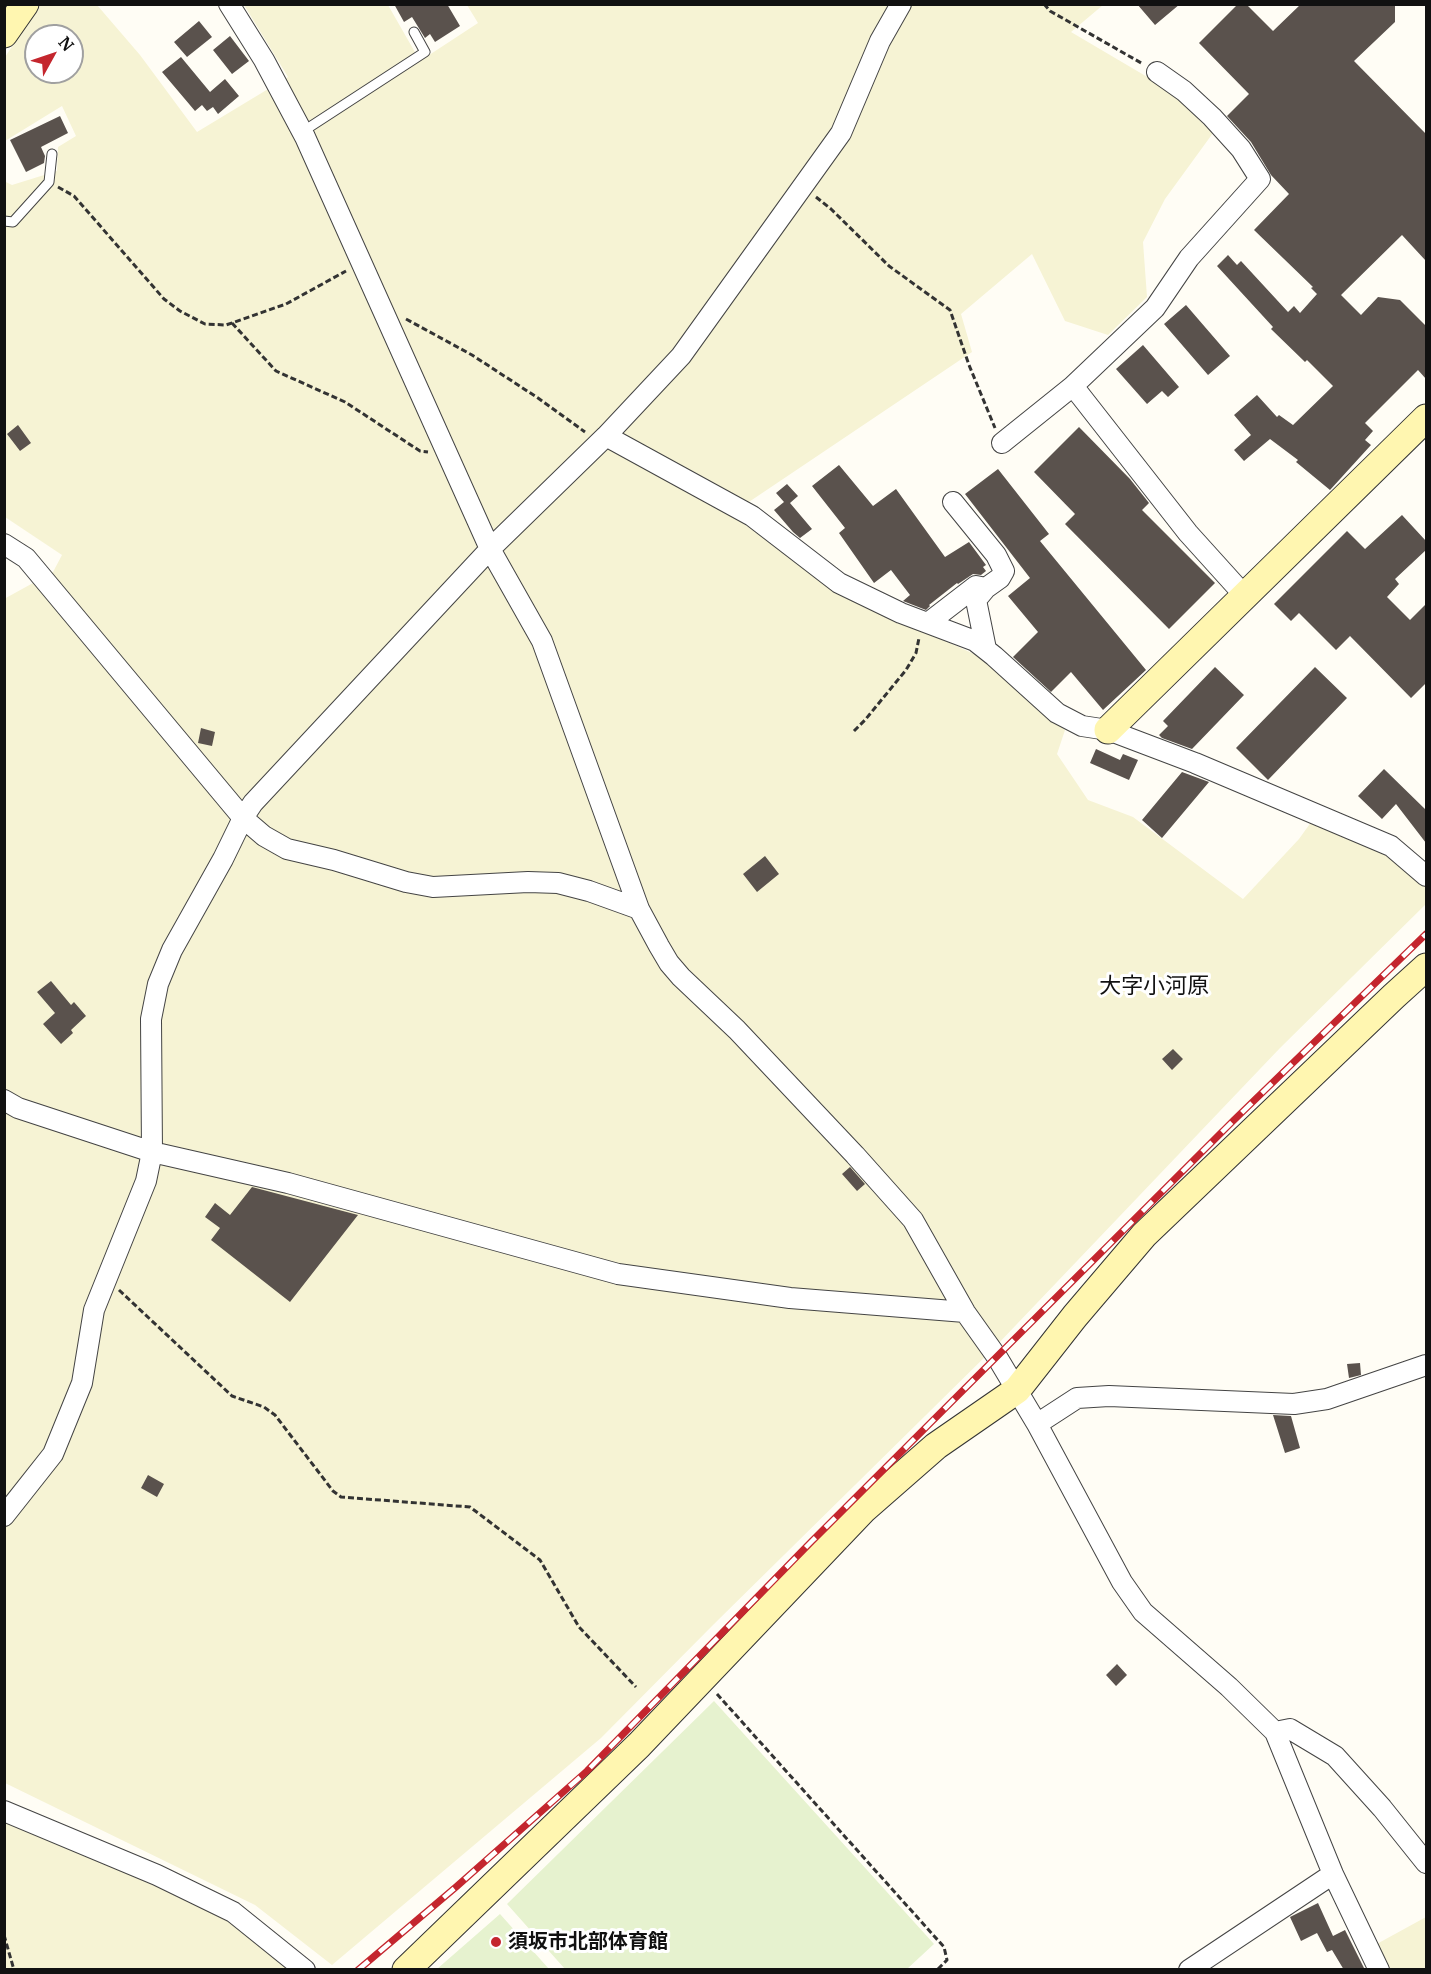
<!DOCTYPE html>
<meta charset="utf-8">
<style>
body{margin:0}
#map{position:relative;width:1431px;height:1974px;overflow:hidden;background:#fffdf5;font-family:Merriweather,serif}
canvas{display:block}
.frame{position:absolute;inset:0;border:6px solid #111;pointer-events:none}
.north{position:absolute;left:24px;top:24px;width:60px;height:60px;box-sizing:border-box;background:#fff;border:2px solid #a0a0a0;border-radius:50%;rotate:50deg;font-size:16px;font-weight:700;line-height:24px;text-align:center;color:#111}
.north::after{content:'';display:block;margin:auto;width:21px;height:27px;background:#c4262e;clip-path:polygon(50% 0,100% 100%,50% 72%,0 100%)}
</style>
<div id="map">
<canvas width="1431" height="1974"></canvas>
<div class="frame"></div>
<div class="north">N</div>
</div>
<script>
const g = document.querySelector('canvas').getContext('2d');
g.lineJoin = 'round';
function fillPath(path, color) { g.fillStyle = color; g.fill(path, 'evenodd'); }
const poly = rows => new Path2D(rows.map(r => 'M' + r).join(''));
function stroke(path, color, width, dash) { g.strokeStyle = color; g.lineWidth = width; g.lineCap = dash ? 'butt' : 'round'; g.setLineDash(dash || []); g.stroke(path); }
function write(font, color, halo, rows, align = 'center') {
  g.font = font + ' Merriweather,"Noto Sans JP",serif'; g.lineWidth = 6; g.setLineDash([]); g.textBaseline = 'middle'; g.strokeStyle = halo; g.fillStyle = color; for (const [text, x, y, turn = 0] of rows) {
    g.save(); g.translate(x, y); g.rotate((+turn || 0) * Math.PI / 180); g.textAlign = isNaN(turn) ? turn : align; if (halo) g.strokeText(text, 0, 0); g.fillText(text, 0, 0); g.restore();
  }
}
fillPath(poly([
 [40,5,97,5,140,55,197,132,288,77,244,5,388,5,420,61,478,23,467,5,1103,5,1071,32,1166,88,1213,133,1165,199,1143,242,1147,297,1108,335,1065,321,1032,254,961,314,972,352,731,514,834,591,983,658,1065,730,1057,754,1088,800,1133,817,1243,899,1299,839,1314,818,1389,849,1426,885,1426,904,1280,1048,996,1346,714,1624,601,1738,332,1965,255,1905,5,1783,4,599,53,572,62,555,5,517,4,181,12,185,57,171,58,147,76,136,62,106,5,141,5,57],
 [36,36,72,36,72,72,36,72],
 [5,1807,209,1902,304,1970,5,1970],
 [1426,1917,1426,1969,1374,1969,1364,1951]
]), '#f6f3d4');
fillPath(poly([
 [714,1701,934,1944,907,1969,565,1969,507,1904],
 [500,1914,549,1969,437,1969]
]), '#e6f2cf');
fillPath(poly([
 [394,4,447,4,460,26,435,42,430,34,425,38,412,17,404,22],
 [1137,4,1180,4,1155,25],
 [1238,4,1246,4,1273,31,1301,4,1395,4,1395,22,1354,61,1426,134,1426,261,1402,235,1341,295,1361,315,1378,297,1400,300,1426,326,1426,379,1418,370,1365,423,1373,431,1365,440,1371,445,1330,490,1296,462,1298,460,1270,439,1244,461,1234,450,1251,435,1234,415,1257,395,1277,417,1279,415,1293,425,1333,386,1307,360,1305,362,1271,329,1273,327,1217,266,1228,255,1237,265,1241,261,1288,312,1294,306,1300,313,1317,294,1311,288,1313,287,1254,230,1289,194,1271,175,1251,142,1227,116,1249,94,1199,43],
 [199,21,212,37,187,57,174,42],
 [230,36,249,61,232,74,213,50],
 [181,57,210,92,225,79,239,96,218,114,213,107,207,111,202,105,195,111,162,72],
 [60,116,68,133,41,147,45,156,44,163,26,172,10,140],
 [1186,305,1230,356,1208,375,1164,324],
 [1143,345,1179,387,1168,397,1162,391,1147,404,1116,369],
 [18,425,31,443,20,451,7,434],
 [1079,427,1130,479,1149,503,1142,510,1215,583,1169,629,1065,524,1075,514,1034,472],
 [839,465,873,506,896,489,945,557,969,542,986,565,983,567,986,571,981,575,973,574,958,584,957,583,929,605,930,606,926,610,903,601,910,595,891,570,874,583,839,533,845,528,812,486],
 [998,469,1049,534,1040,541,1146,670,1103,710,1071,672,1051,692,1013,657,1038,632,1008,596,1030,578,965,494],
 [787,484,798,496,790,503,812,529,800,538,793,532,774,510,784,502,776,493],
 [1402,515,1426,541,1426,550,1395,579,1399,584,1387,597,1410,620,1426,604,1426,683,1411,698,1350,636,1336,650,1299,613,1291,621,1274,604,1347,531,1365,549],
 [1215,667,1244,695,1192,749,1162,738,1159,735,1168,726,1163,721],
 [1315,667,1347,698,1268,780,1236,748],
 [201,728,215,732,212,746,198,743],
 [1096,749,1120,760,1123,754,1138,760,1129,780,1090,763],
 [1384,769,1426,810,1426,843,1396,804,1382,819,1358,796],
 [1182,772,1209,782,1162,838,1142,820],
 [765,856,779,874,757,892,743,874],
 [51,981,71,1005,74,1002,86,1016,71,1030,73,1033,61,1044,43,1024,55,1013,37,992],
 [1173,1049,1183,1059,1172,1070,1162,1059],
 [850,1167,865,1184,857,1191,842,1174],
 [252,1187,358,1215,290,1302,211,1240,220,1228,205,1217,215,1203,230,1215],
 [1360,1363,1361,1375,1349,1378,1347,1364],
 [1273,1415,1291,1416,1300,1448,1285,1453],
 [148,1475,164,1484,157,1497,141,1488],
 [1117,1664,1127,1675,1116,1686,1106,1675],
 [1318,1903,1333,1936,1345,1930,1365,1970,1344,1970,1332,1950,1327,1952,1317,1933,1301,1941,1290,1917]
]), '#5a524d');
const lane = poly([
 [302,132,425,52,414,32],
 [4,221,13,222,49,182,52,154]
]);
const street = poly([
 [229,4,264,60,305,137,490,549,542,641,639,909,659,946,669,963,681,977,737,1030,855,1155,913,1220,965,1312,997,1357,1037,1424,1122,1582,1143,1612,1229,1687,1275,1732,1333,1874,1379,1970],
 [1073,386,1155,308,1189,258,1260,179,1241,149,1212,117,1184,91,1157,72],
 [606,436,752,516,839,583,901,613,975,641,994,656,1057,713,1082,726,1108,730,1195,763,1391,846,1426,876],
 [1002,443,1073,386,1188,533,1244,595],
 [953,502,996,555,1004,571,1000,578,986,588,976,600,986,649],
 [4,544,26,558,243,818,264,836,287,849,334,860,406,882,433,887,528,882,558,883,589,891,639,909],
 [928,623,976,586,986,588],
 [4,1100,18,1108,152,1152,288,1183,618,1274,790,1298,965,1312],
 [1037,1424,1077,1398,1109,1396,1294,1404,1327,1399,1426,1365],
 [4,1516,53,1454,82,1383,94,1310,146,1181,152,1152,151,1019,158,984,172,950,223,859,243,818,253,803,490,549,606,436,681,356,841,133,880,41,901,4],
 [1275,1732,1290,1729,1335,1756,1382,1808,1426,1863],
 [4,1811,157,1875,233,1912,305,1970],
 [1189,1970,1333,1874]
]);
const secondary = poly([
 [4,34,25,4],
 [1108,730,1426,418],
 [406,1970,639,1745,864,1509,936,1446,1017,1390,1075,1316,1144,1235,1394,996,1426,967]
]);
stroke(lane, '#444', 11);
stroke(street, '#444', 22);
stroke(secondary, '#333', 29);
stroke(poly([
 [1044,4,1050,11,1143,64],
 [58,187,74,196,164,299,180,311,205,324,226,325,286,304,346,271],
 [816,197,831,209,889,266,950,310,969,365,995,428],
 [406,319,472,355,538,398,585,432],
 [232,323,276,371,345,402,420,451,428,452],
 [854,731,865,720,906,670,916,653,919,638],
 [119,1290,232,1396,264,1407,275,1415,333,1491,341,1497,470,1507,540,1560,579,1627,636,1687],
 [717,1694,944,1947,947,1960,937,1970],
 [4,1935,14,1970]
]), '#333', 3, [6, 3]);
stroke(lane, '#fff', 9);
stroke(street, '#fff', 20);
stroke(secondary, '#fff6b0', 27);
const rail = poly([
 [358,1970,456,1887,587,1771,812,1541,1234,1120,1426,934]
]);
stroke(rail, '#c4262e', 7);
stroke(rail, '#fff', 4.5, [14]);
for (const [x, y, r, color] of [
 [496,1942,6,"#c4262e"]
]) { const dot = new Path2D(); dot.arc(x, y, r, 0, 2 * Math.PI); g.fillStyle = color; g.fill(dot); stroke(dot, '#fff', 2); }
write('bold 20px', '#111', '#fff', [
 ["須坂市北部体育館",508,1942]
], 'left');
write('22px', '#111', '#fff', [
 ["大字小河原",1154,987]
]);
</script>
